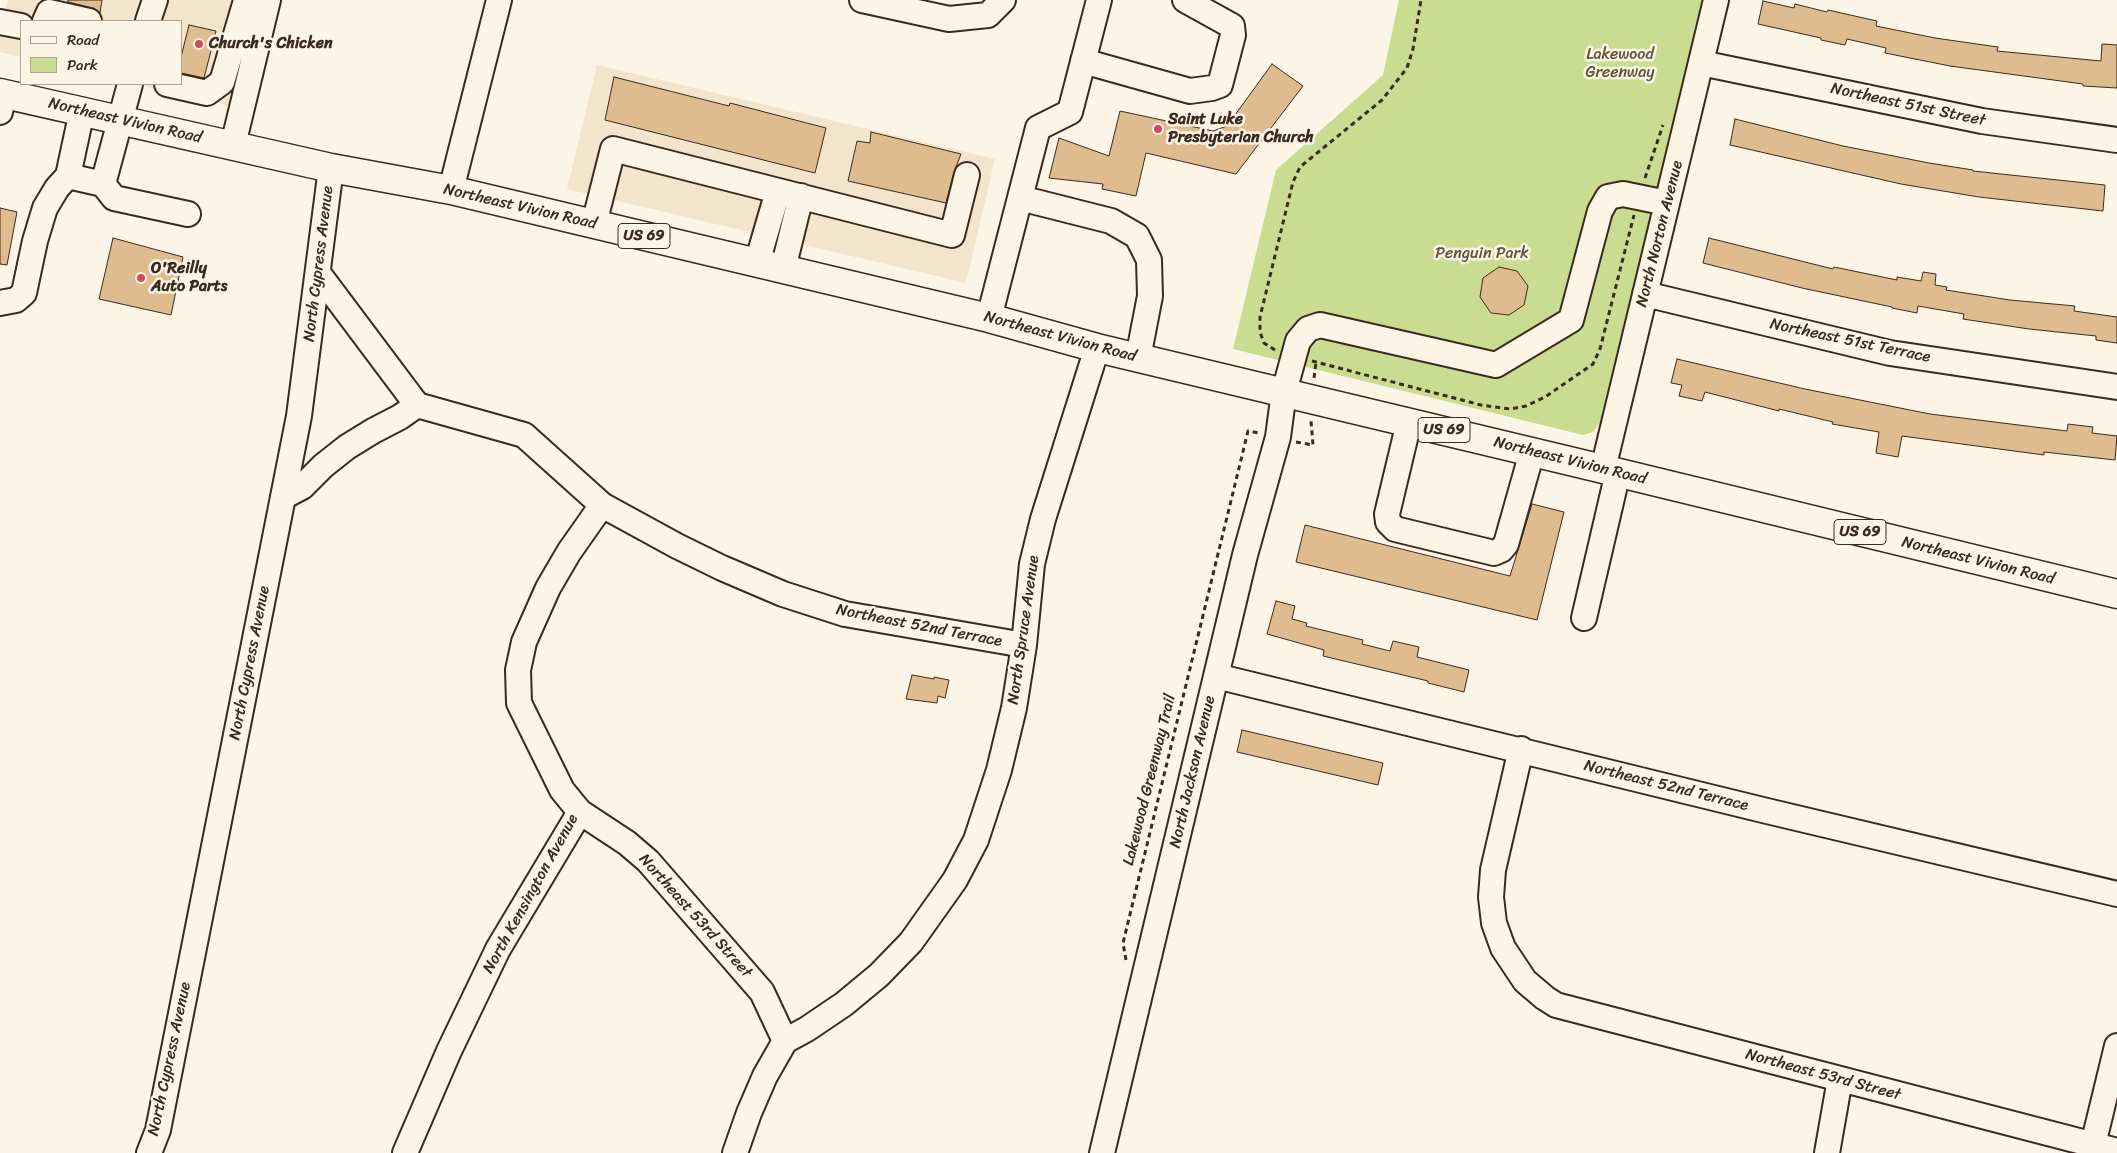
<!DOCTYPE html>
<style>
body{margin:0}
#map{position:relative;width:2117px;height:1153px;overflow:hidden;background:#fcf5e5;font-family:Sriracha,sans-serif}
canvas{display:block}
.legend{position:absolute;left:20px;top:20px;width:162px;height:65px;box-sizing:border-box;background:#fcf5e5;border:1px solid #afa495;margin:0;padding:6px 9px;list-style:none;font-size:15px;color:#3b2a1e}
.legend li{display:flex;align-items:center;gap:10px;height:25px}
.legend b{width:25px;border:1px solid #afa495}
</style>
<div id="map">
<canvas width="2117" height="1153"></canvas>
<ul class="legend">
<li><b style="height:6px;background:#fcf5e5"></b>Road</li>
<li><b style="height:14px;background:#c9dc91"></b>Park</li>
</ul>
</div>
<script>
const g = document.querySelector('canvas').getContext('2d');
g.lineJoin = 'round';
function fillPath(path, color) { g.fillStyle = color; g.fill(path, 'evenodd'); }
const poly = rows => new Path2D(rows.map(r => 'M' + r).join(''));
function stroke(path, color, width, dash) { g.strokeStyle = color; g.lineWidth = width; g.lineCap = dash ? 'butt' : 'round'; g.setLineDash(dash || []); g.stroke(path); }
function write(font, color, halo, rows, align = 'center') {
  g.font = font + ' Sriracha,sans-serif'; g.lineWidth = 5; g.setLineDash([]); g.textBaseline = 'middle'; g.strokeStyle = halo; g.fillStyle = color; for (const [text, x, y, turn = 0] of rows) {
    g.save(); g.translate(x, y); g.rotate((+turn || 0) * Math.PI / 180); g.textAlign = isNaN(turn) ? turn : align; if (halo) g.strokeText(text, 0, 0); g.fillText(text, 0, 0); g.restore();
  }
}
fillPath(poly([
 [8,0,262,0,234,107,134,84,181,84,181,21,21,21,21,57,0,52,0,32],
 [597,65,995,159,966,283,567,189]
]), '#f3e4cc');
fillPath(poly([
 [1399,0,1702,0,1606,403,1600,422,1593,432,1583,435,1233,349,1276,170,1383,75]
]), '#c9dc91');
const building = poly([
 [68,0,102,0,100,13,92,8,68,2,68,0],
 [1763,1,1794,8,1795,4,1827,12,1828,10,1877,21,1876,26,1935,38,1998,47,1997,51,2101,61,2102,44,2117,45,2117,88,2083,86,2083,84,1950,66,1885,53,1886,48,1847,39,1845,45,1821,40,1821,38,1758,24,1763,1],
 [189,25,216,31,204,78,181,73,181,57,189,25],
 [1272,64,1303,86,1236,174,1146,153,1136,196,1102,189,1103,184,1049,178,1059,138,1109,156,1120,111,1213,131,1227,126,1272,64],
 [614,77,729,106,730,103,826,128,815,173,605,120,614,77],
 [1735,119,1843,146,1929,163,1973,170,1973,171,2105,185,2103,211,1979,197,1901,184,1730,145,1735,119],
 [871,132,961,154,954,172,946,203,848,181,857,141,870,143,871,132],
 [0,208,17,212,7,265,0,264,0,208],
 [113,238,183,257,171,315,99,299,113,238],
 [1709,238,1833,269,1834,267,1897,280,1897,277,1921,281,1923,272,1936,274,1935,285,1947,287,1946,290,2010,300,2075,306,2074,311,2117,317,2117,343,2096,340,2096,336,2029,329,1963,319,1964,314,1918,306,1917,313,1892,308,1892,307,1802,288,1703,263,1709,238],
 [1499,267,1517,271,1528,286,1524,305,1509,315,1491,313,1480,297,1483,278,1499,267],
 [1677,359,1805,389,1930,414,2067,431,2068,424,2093,427,2092,433,2117,436,2115,460,2044,452,2044,455,1902,436,1898,457,1876,453,1879,432,1832,424,1833,422,1779,409,1779,411,1705,392,1702,401,1679,396,1682,385,1671,383,1677,359],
 [1532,504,1564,512,1537,620,1296,562,1305,525,1510,576,1532,504],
 [1276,601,1295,606,1292,619,1307,623,1306,626,1363,640,1362,644,1390,651,1393,641,1419,647,1417,657,1469,670,1464,692,1428,683,1428,681,1323,656,1324,650,1267,634,1276,601],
 [912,675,934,679,934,677,949,680,945,698,938,696,937,703,906,699,912,675],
 [1242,730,1383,763,1378,785,1237,752,1242,730]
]);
fillPath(building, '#dfbb90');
stroke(building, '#3b2a1e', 1);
const minor = poly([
 [862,0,949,19,988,15,1003,0],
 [45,21,49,12,89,21],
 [148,21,155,0],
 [0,22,21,26],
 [1083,61,1190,91,1212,88,1220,85,1233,35,1232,26,1185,0],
 [1701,63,1982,121,2117,140],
 [167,84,207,93,222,82,245,4],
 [0,112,4,94],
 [233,145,268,0],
 [68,176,103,184,130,84],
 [103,184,114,198,188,214],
 [451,190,499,0],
 [1020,198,1111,221,1137,236,1149,260,1150,296,1138,358],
 [594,224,613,149,952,235,967,175],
 [757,263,778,191],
 [783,269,801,196],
 [318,273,417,405,524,435,602,505,677,546,722,568,783,594,845,614,1024,645],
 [1645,294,1890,353,2117,387],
 [0,303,16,300,24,293,35,241,45,208,57,188,68,176,82,111],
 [989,318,1038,128,1070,112,1099,0],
 [1409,422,1387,514,1388,522,1395,529,1494,553,1501,550,1506,544,1532,452],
 [1603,469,1716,0],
 [283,497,302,487,323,466,347,447,373,431,400,417,417,405],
 [602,505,569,552,548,588,524,642,518,670,519,703,562,790,580,812,627,843,648,861,762,992,785,1041],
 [1584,618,1618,472],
 [1216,676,1767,811,2117,894],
 [1521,749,1493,870,1491,897,1494,923,1503,948,1525,981,1545,998,1556,1005,2117,1151],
 [149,1153,158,1130,299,416,331,168],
 [405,1153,449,1051,498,949,580,812],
 [735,1153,749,1113,765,1076,785,1041,807,1029,844,1004,879,975,911,942,955,880,976,840,999,770,1014,708,1024,645,1032,564,1043,519,1097,348],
 [1102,1153,1245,555,1278,437,1284,392,1298,341,1308,329,1320,325,1496,365,1571,320,1600,211,1608,197,1623,194,1667,203],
 [1827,1153,1840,1079],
 [2091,1153,2117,1046]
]);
const major = poly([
 [0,93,331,168,451,190,989,318,1097,348,1603,469,2117,594]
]);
stroke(minor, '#3b2a1e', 28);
stroke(major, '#3b2a1e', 31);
stroke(poly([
 [1645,178,1663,125],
 [1275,350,1264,343,1260,332,1260,317,1293,182,1300,167,1382,100,1407,68,1413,49,1421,0],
 [1312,361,1481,405,1510,409,1526,406,1545,397,1593,364,1600,349,1634,215],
 [1314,378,1316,362],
 [1296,442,1313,445,1311,421],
 [1126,960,1123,943,1248,431,1259,433]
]), '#3b2a1e', 3, [5, 4]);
stroke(minor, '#fcf5e5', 24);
stroke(major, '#fcf5e5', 28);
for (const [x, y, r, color] of [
 [199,44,5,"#d1495b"],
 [1158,129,5,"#d1495b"],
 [141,278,5,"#d1495b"]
]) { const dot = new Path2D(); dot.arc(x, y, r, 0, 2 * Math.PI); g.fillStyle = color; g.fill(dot); stroke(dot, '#fcf5e5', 2); }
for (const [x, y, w] of [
 [644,236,52],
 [1444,430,52],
 [1860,532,52]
]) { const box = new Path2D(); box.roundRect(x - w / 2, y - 12.5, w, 25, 4); g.fillStyle = '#fcf5e5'; g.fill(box); stroke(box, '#3b2a1e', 1); }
write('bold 15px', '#3b2a1e', null, [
 ["US 69",644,236],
 ["US 69",1444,430],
 ["US 69",1860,532]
]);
write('bold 16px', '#3b2a1e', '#fcf5e5', [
 ["Church's Chicken",209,44],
 ["Saint Luke",1168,120],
 ["Presbyterian Church",1168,138],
 ["O'Reilly",151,269],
 ["Auto Parts",151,287]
], 'left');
write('16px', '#5e563b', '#fcf5e5', [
 ["Lakewood",1620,55],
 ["Greenway",1620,73],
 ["Penguin Park",1482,254]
]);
write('16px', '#3b2a1e', '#fcf5e5', [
 ["Northeast 51st Street",1908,105,12],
 ["Northeast Vivion Road",125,121,13],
 ["Northeast Vivion Road",520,207,13],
 ["North Norton Avenue",1660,234,-76],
 ["North Cypress Avenue",319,264,-83],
 ["Northeast Vivion Road",1060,337,15],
 ["Northeast 51st Terrace",1850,341,12],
 ["Northeast Vivion Road",1570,461,14],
 ["Northeast Vivion Road",1978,561,14],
 ["Northeast 52nd Terrace",919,626,11],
 ["North Spruce Avenue",1024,630,-82],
 ["North Cypress Avenue",250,663,-79],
 ["North Jackson Avenue",1193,772,-77],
 ["Lakewood Greenway Trail",1150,780,-76],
 ["Northeast 52nd Terrace",1666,786,14],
 ["North Kensington Avenue",531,894,-61],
 ["Northeast 53rd Street",695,916,48],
 ["North Cypress Avenue",170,1059,-78],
 ["Northeast 53rd Street",1823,1075,15]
]);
</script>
